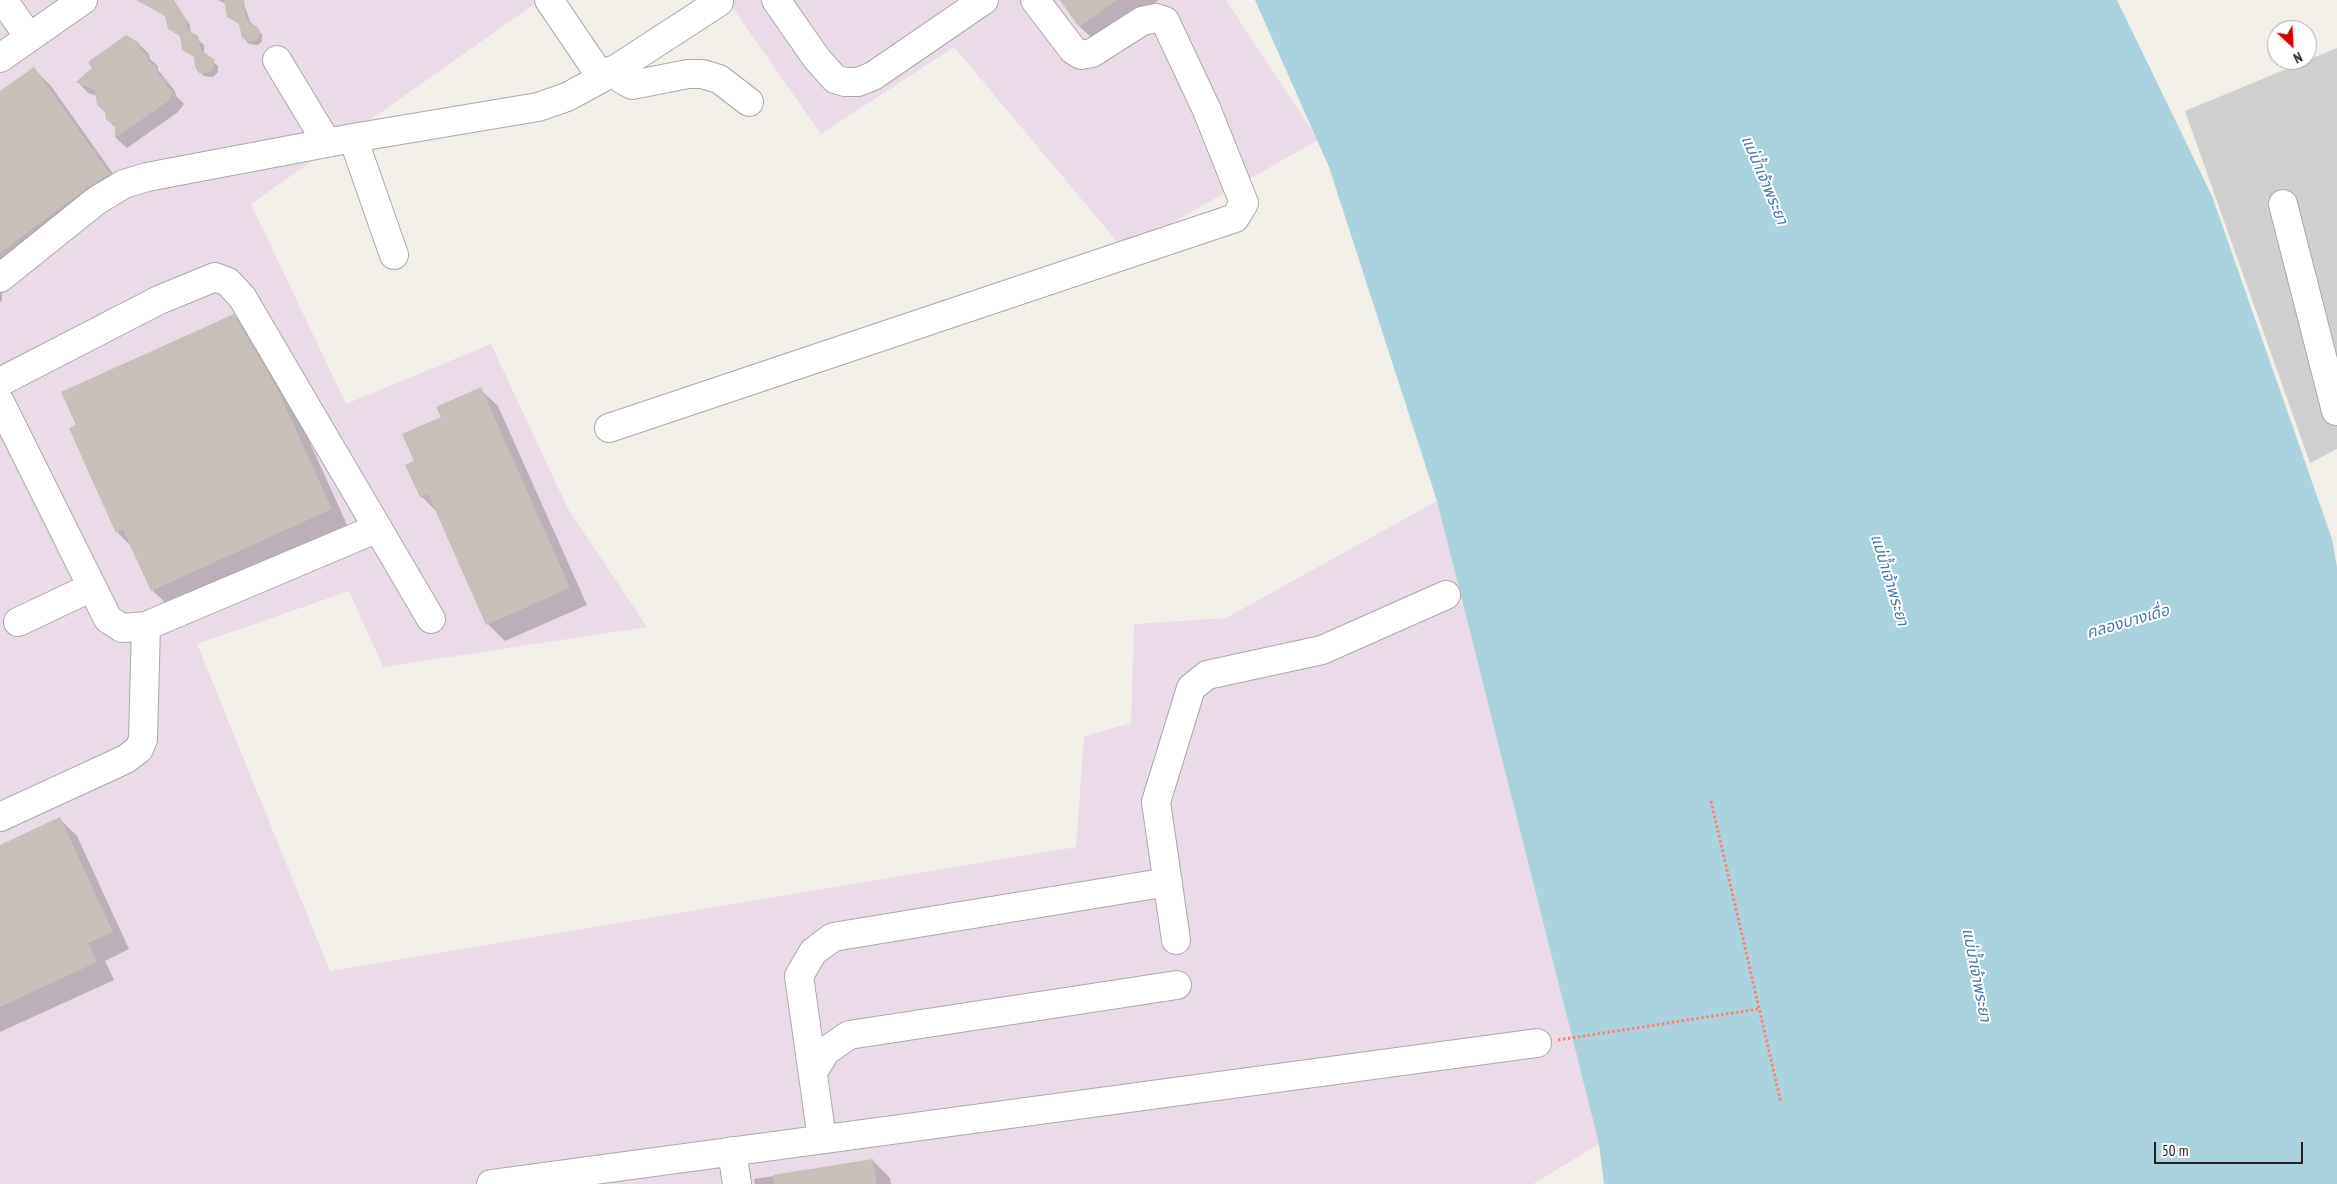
<!DOCTYPE html>
<meta charset="utf-8">
<style>
body{margin:0}
#map{position:relative;width:2337px;height:1184px;overflow:hidden;background:#f2efe9;font-family:"PT Sans Narrow",sans-serif}
canvas{display:block}
.north{position:absolute;left:2267px;top:20px;width:50px;height:50px;box-sizing:border-box;background:#fff;border:1px solid #a7a7a7;border-radius:50%;rotate:155deg;font-size:14px;font-weight:700;line-height:20px;text-align:center;color:#222}
.north::after{content:'';display:block;margin:auto;width:18px;height:22px;background:#d40000;clip-path:polygon(50% 0,100% 100%,50% 72%,0 100%)}
.scale{position:absolute;left:2154px;top:1142px;width:149px;height:22px;box-sizing:border-box;border:2px solid #222;border-top:0;padding-left:6px;font-size:15px;line-height:18px;white-space:nowrap;color:#222;-webkit-text-stroke:4px #fff;paint-order:stroke}
</style>
<div id="map">
<canvas width="2337" height="1184"></canvas>
<div class="north">N</div>
<div class="scale">50 m</div>
</div>
<script>
const g = document.querySelector('canvas').getContext('2d');
g.lineJoin = 'round';
function fillPath(path, color) { g.fillStyle = color; g.fill(path, 'evenodd'); }
const poly = rows => new Path2D(rows.map(r => 'M' + r).join(''));
function stroke(path, color, width, dash) { g.strokeStyle = color; g.lineWidth = width; g.lineCap = dash ? 'butt' : 'round'; g.setLineDash(dash || []); g.stroke(path); }
function write(font, color, halo, rows, align = 'center') {
  g.font = font + ' "PT Sans Narrow","Noto Sans Thai",sans-serif'; g.lineWidth = 4; g.setLineDash([]); g.textBaseline = 'middle'; g.strokeStyle = halo; g.fillStyle = color; for (const [text, x, y, turn = 0] of rows) {
    g.save(); g.translate(x, y); g.rotate((+turn || 0) * Math.PI / 180); g.textAlign = isNaN(turn) ? turn : align; if (halo) g.strokeText(text, 0, 0); g.fillText(text, 0, 0); g.restore();
  }
}
fillPath(poly([
 [0,0,540,0,251,204,346,404,491,344,568,509,647,627,383,667,349,591,197,644,330,971,1076,847,1084,736,1131,723,1134,624,1226,618,1437,501,1599,1144,1533,1184,0,1184],
 [727,0,1226,0,1318,140,1124,250,954,47,821,134]
]), '#ebdbe8');
fillPath(poly([
 [2337,48,2337,449,2310,463,2185,111]
]), '#d0d0d0');
fillPath(poly([
 [1255,0,2117,0,2212,196,2332,539,2337,567,2337,1184,1604,1184,1599,1144,1437,501,1329,167]
]), '#aad3df');
fillPath(poly([
 [154,0,172,0,190,25,191,34,204,45,204,54,218,66,218,72,213,77,204,76,200,72,196,58,185,51,181,37,169,28,167,17,157,10],
 [218,0,235,0,242,5,246,9,250,22,262,34,262,41,258,45,249,44,241,35,241,25,226,4],
 [1061,0,1159,0,1097,43,1079,26],
 [138,43,149,54,150,59,158,66,158,70,175,91,176,96,184,104,178,112,127,148,116,138,116,128,107,119,106,113,98,105,97,96,88,93,78,82],
 [34,69,51,86,126,192,2,289,2,300,0,302,0,92],
 [234,315,251,333,293,405,348,527,170,607,152,590,133,548,117,532,78,425],
 [480,389,498,406,587,605,505,641,488,624,439,514,421,496,415,462,443,418],
 [60,819,77,836,129,949,105,961,114,980,0,1032,0,847],
 [873,1161,890,1178,891,1184,755,1184,754,1179]
]), '#0003');
fillPath(poly([
 [136,0,174,0,186,19,187,30,198,36,201,50,215,60,212,71,205,74,199,73,195,67,194,56,182,50,180,36,168,29,165,16],
 [224,0,244,0,246,18,259,29,260,33,257,40,250,42,242,38,239,24,227,17],
 [1060,0,1117,0,1079,27],
 [126,35,138,42,141,51,147,54,148,61,157,67,157,74,165,78,166,85,174,92,167,102,115,138,115,124,106,120,105,111,97,105,95,90,76,82,92,68,88,62],
 [34,67,110,174,86,189,0,253,0,91],
 [234,314,276,386,332,509,151,591,123,530,116,533,92,480,69,428,76,425,61,392],
 [481,387,570,588,486,625,428,494,420,497,405,465,414,461,402,434,441,417,436,407],
 [60,817,113,932,88,943,97,962,0,1007,0,845],
 [873,1159,877,1184,774,1184,773,1175]
]), '#c7bfb8');
const minor = poly([
 [3,0,29,37],
 [549,0,602,78],
 [776,0,817,59,835,79,845,82,858,82,873,76,984,0],
 [0,58,83,0],
 [277,60,327,143],
 [613,70,623,80,632,85,688,74,702,74,719,79,749,102],
 [353,138,394,255],
 [2283,204,2336,411],
 [0,278,96,201,124,184,147,177,353,138,538,107,567,97,602,78,719,2],
 [0,382,159,300,215,277,228,282,242,297,431,619],
 [0,402,108,619,122,628,146,626,378,528],
 [609,428,1235,218,1244,203,1206,108,1165,21,1156,18,1142,21,1092,53,1081,55,1073,50,1035,0],
 [18,622,92,587],
 [0,817,126,759,139,749,143,739,146,626],
 [1176,940,1156,802,1191,688,1207,675,1322,650,1446,595],
 [813,1072,826,1051,849,1035,1177,985],
 [822,1139,799,976,813,952,833,937,1168,882],
 [732,1151,737,1184],
 [491,1184,1537,1043]
]);
stroke(minor, '#a9a9a9', 30);
stroke(poly([
 [1711,801,1781,1103],
 [1558,1040,1758,1009]
]), '#fa8072', 3, [2.5, 2.5]);
stroke(minor, '#fff', 28);
write('italic 16px', '#4a7aab', '#fff', [
 ["แม่น้ำเจ้าพระยา",1764,180,67],
 ["แม่น้ำเจ้าพระยา",1889,580,73],
 ["คลองบางเดื่อ",2128,622,-16],
 ["แม่น้ำเจ้าพระยา",1976,975,79]
]);
</script>
